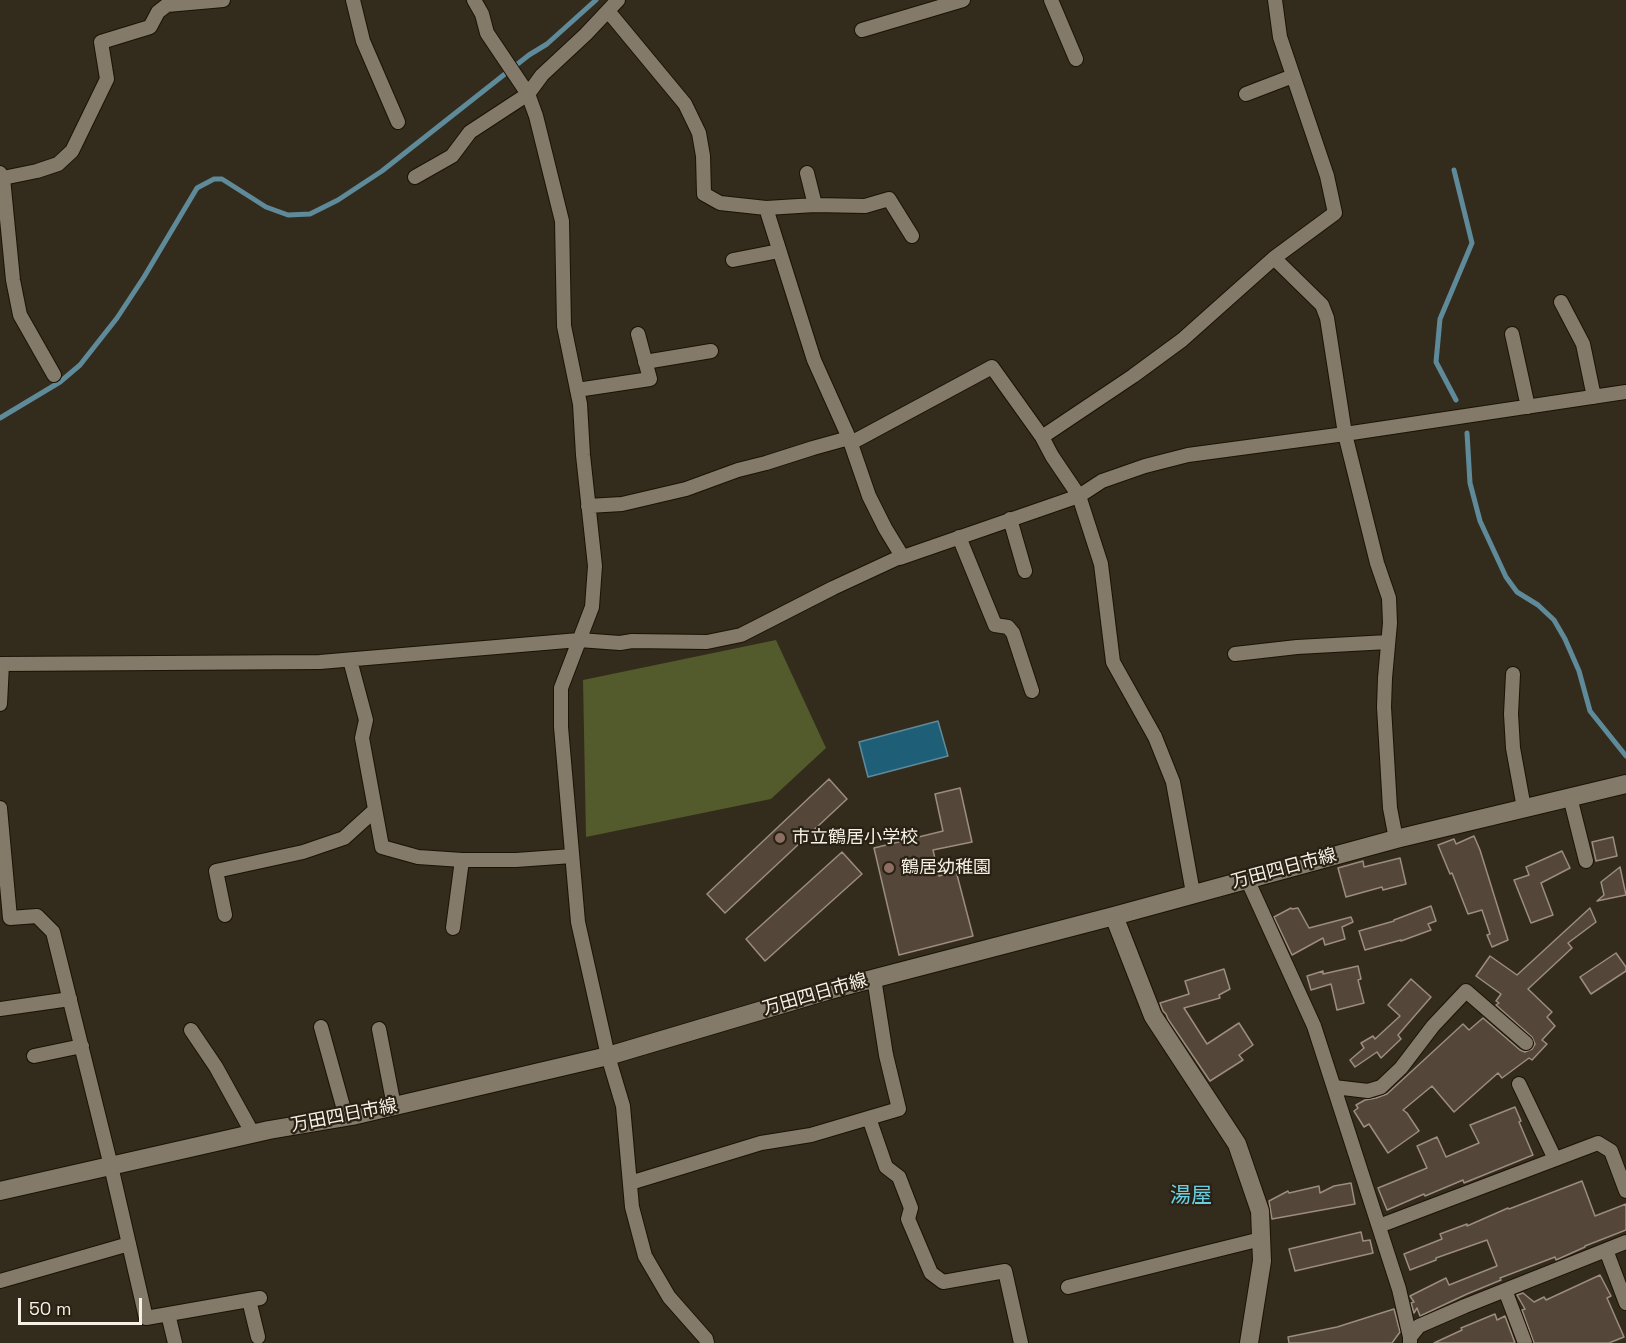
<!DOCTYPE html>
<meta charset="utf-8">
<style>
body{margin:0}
#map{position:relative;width:1626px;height:1343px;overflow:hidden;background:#332b1c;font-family:"Space Grotesk",sans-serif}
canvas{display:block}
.scale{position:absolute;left:18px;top:1298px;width:124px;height:27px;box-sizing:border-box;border:3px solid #f6f0e7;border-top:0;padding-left:8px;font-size:18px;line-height:21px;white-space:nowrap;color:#f6f0e7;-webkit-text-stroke:4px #292113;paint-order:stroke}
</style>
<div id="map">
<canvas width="1626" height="1343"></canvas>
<div class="scale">50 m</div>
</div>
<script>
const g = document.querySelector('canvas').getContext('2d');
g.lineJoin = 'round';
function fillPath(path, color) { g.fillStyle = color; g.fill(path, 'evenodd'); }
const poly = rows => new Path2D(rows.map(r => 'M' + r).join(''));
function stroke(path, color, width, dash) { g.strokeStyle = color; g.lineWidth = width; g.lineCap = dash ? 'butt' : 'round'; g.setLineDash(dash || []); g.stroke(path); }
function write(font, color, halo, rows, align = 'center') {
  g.font = font + ' "Space Grotesk","Noto Sans JP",sans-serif'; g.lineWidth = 4.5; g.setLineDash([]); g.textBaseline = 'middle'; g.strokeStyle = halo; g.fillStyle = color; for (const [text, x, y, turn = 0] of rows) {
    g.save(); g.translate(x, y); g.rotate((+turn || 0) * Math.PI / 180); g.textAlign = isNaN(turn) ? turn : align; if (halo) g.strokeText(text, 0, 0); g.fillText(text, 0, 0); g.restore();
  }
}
fillPath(poly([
 [776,640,826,748,771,799,586,837,583,680]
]), '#535a2b');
const water = poly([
 [938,721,948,756,868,777,859,742,938,721]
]);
fillPath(water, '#1e5f77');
stroke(water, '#5f8a99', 1.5);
stroke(poly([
 [1454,170,1472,243,1440,319,1436,362,1456,400],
 [0,418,60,382,80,365,117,318,144,277,197,188,214,179,222,179,266,207,288,215,310,214,338,200,382,171,529,55,547,44,596,0],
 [1467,433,1470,483,1480,521,1506,577,1517,592,1538,605,1554,620,1565,639,1579,671,1590,711,1626,756]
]), '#5f8a99', 5);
const building = poly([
 [829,779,847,799,725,913,707,894,829,779],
 [960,788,972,842,933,850,939,876,956,871,973,936,899,955,874,848,943,831,935,794,960,788],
 [1474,836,1480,850,1508,940,1492,947,1487,935,1490,934,1482,910,1468,914,1452,873,1450,874,1438,845,1454,839,1456,844,1474,836],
 [1613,837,1617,856,1596,861,1592,842,1613,837],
 [1562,851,1570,868,1541,883,1553,915,1531,923,1514,880,1529,875,1526,867,1562,851],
 [842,852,862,874,765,961,746,939,842,852],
 [1400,858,1406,884,1383,890,1382,887,1346,897,1338,868,1363,861,1364,867,1400,858],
 [1620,867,1626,895,1597,901,1604,895,1601,882,1620,867],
 [1431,906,1436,921,1428,924,1431,930,1401,941,1401,940,1365,950,1359,931,1394,921,1394,920,1431,906],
 [1291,908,1292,909,1298,908,1309,928,1351,917,1353,922,1342,927,1345,939,1325,945,1323,938,1292,955,1274,917,1291,908],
 [1590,908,1596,922,1568,943,1572,948,1528,989,1552,1012,1547,1017,1555,1026,1542,1040,1547,1044,1532,1060,1529,1058,1502,1078,1498,1073,1454,1112,1432,1086,1403,1110,1407,1113,1419,1131,1388,1153,1369,1124,1364,1127,1354,1111,1358,1108,1356,1105,1365,1100,1376,1098,1387,1094,1463,1024,1469,1030,1483,1018,1520,1050,1525,1052,1532,1049,1535,1044,1532,1037,1496,1005,1499,1003,1496,1001,1501,994,1476,976,1490,956,1517,975,1590,908],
 [1616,953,1626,967,1626,971,1591,994,1580,977,1616,953],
 [1358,966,1361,979,1358,980,1364,1003,1337,1010,1331,984,1311,990,1307,976,1323,971,1323,974,1358,966],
 [1224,969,1230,989,1219,995,1220,998,1184,1008,1207,1044,1239,1023,1253,1045,1239,1055,1243,1060,1210,1081,1168,1019,1166,1014,1163,1011,1160,1003,1189,994,1185,981,1224,969],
 [1411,979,1431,997,1398,1035,1401,1039,1381,1058,1377,1052,1355,1067,1350,1060,1364,1048,1361,1043,1373,1036,1375,1039,1400,1016,1388,1005,1411,979],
 [1515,1107,1521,1121,1519,1122,1533,1155,1464,1183,1463,1180,1425,1196,1424,1194,1387,1210,1378,1188,1427,1168,1417,1146,1437,1137,1446,1157,1479,1143,1470,1125,1515,1107],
 [1582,1181,1595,1216,1626,1204,1626,1230,1585,1246,1585,1247,1556,1260,1555,1257,1500,1278,1501,1280,1467,1294,1420,1316,1417,1308,1414,1313,1411,1303,1414,1302,1410,1296,1446,1278,1449,1285,1497,1266,1487,1240,1436,1258,1436,1260,1410,1270,1404,1254,1442,1239,1440,1234,1467,1224,1467,1226,1508,1208,1509,1209,1582,1181],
 [1351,1183,1355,1204,1272,1219,1269,1201,1288,1191,1289,1193,1319,1186,1320,1193,1334,1186,1351,1183],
 [1361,1232,1363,1241,1370,1240,1373,1253,1295,1271,1289,1249,1361,1232],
 [1600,1275,1611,1296,1607,1298,1624,1337,1609,1343,1534,1343,1522,1310,1525,1309,1517,1295,1523,1293,1534,1302,1544,1297,1546,1300,1600,1275],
 [1394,1309,1400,1332,1392,1343,1289,1343,1288,1337,1337,1327,1394,1309],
 [1495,1314,1497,1320,1505,1316,1515,1343,1434,1343,1462,1330,1461,1328,1495,1314]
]);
fillPath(building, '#54473a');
stroke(building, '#9c8d7e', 1.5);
const street = poly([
 [353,0,363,41,398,122],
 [618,0,586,34,542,75,528,94,536,116,562,221,564,326,580,404,583,455,595,566,592,607,561,688,561,727,578,922,608,1056,623,1106,632,1207,645,1256,669,1297,706,1339,707,1343],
 [1051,0,1076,59],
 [862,30,963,0],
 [1246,94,1293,76],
 [0,173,3,178,13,280,20,315,54,375],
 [415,177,452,156,470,132,528,94,487,33,482,14,474,0],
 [3,178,37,171,58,164,72,151,107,79,101,42,150,27,158,12,167,5,223,0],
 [815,205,865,206,889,199,912,236],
 [766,208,815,205,807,173],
 [1274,258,1322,305,1327,318,1345,434,1377,563,1389,598,1390,623,1385,678,1384,707,1390,808,1396,839],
 [733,260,779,251],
 [1561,302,1583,344,1594,397],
 [1512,334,1528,407],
 [645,362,711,351],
 [577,390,650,379,638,334],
 [1042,437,1133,376,1182,340,1274,258,1335,213,1327,176,1280,37,1275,0],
 [849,438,869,496,885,528,902,556],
 [851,443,992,367,1042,437,1052,456,1079,496,1101,564,1113,662,1155,737,1173,782,1193,893],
 [588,506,622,504,686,489,738,470,766,463,813,448,849,438,814,360,766,208,720,203,704,194,703,156,699,133,685,104,608,11],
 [1010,519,1025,571],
 [959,537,995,625,1008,627,1013,633,1032,691],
 [1235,654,1297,647,1388,642],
 [350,660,366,720,362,738,382,847,418,857,462,860,516,860,572,856],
 [0,664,320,662,579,640,620,643,632,641,707,642,741,635,833,588,902,556,900,558,1079,496,1102,481,1145,466,1188,455,1345,434,1626,392],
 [1513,674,1511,714,1513,748,1524,808],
 [0,704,2,664],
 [1570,797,1586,861],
 [0,808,10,918,37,916,53,932,111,1166,146,1318,260,1298],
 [1247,879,1314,1026,1399,1289,1410,1337],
 [225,915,216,871,303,852,344,838,375,810],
 [453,928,462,860],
 [0,1009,70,999],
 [321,1027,346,1117],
 [379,1029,394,1106],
 [191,1030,216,1067,253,1134],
 [34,1056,82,1046],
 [1519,1084,1555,1159],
 [1334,1087,1368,1091,1381,1087,1401,1068,1433,1026,1466,991,1526,1043],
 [869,1118,886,1167,899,1177,911,1208,908,1219,931,1273,943,1282,1005,1271,1021,1343],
 [630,1183,761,1143,811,1135,899,1109,886,1055,874,978],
 [1379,1226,1598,1143,1611,1151,1626,1191],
 [1606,1250,1626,1303],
 [0,1281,129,1244],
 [1068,1287,1261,1239],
 [1505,1290,1525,1343],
 [249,1300,258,1337],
 [168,1314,175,1343],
 [1410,1343,1410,1337,1419,1326,1465,1306,1626,1242]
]);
const secondary = poly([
 [1114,916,1153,1016,1237,1144,1260,1211,1262,1261,1249,1343],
 [0,1191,269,1130,352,1116,608,1056,830,990,1114,916,1396,839,1626,784]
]);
stroke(street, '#1b1306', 16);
stroke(secondary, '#1b1306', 20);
stroke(street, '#847a69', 14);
stroke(secondary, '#847a69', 18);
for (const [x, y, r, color] of [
 [780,838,6,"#8d6e63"],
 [889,868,6,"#8d6e63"]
]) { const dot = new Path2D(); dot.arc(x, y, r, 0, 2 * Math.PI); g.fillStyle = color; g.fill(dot); stroke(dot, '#292113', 2); }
write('18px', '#f6f0e7', '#292113', [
 ["市立鶴居小学校",792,838],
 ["鶴居幼稚園",901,868]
], 'left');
write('18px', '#f6f0e7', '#292113', [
 ["万田四日市線",1284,869,-15],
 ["万田四日市線",815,995,-16],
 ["万田四日市線",344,1116,-11]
]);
write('21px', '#69d0e4', '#292113', [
 ["湯屋",1191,1196]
]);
</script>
